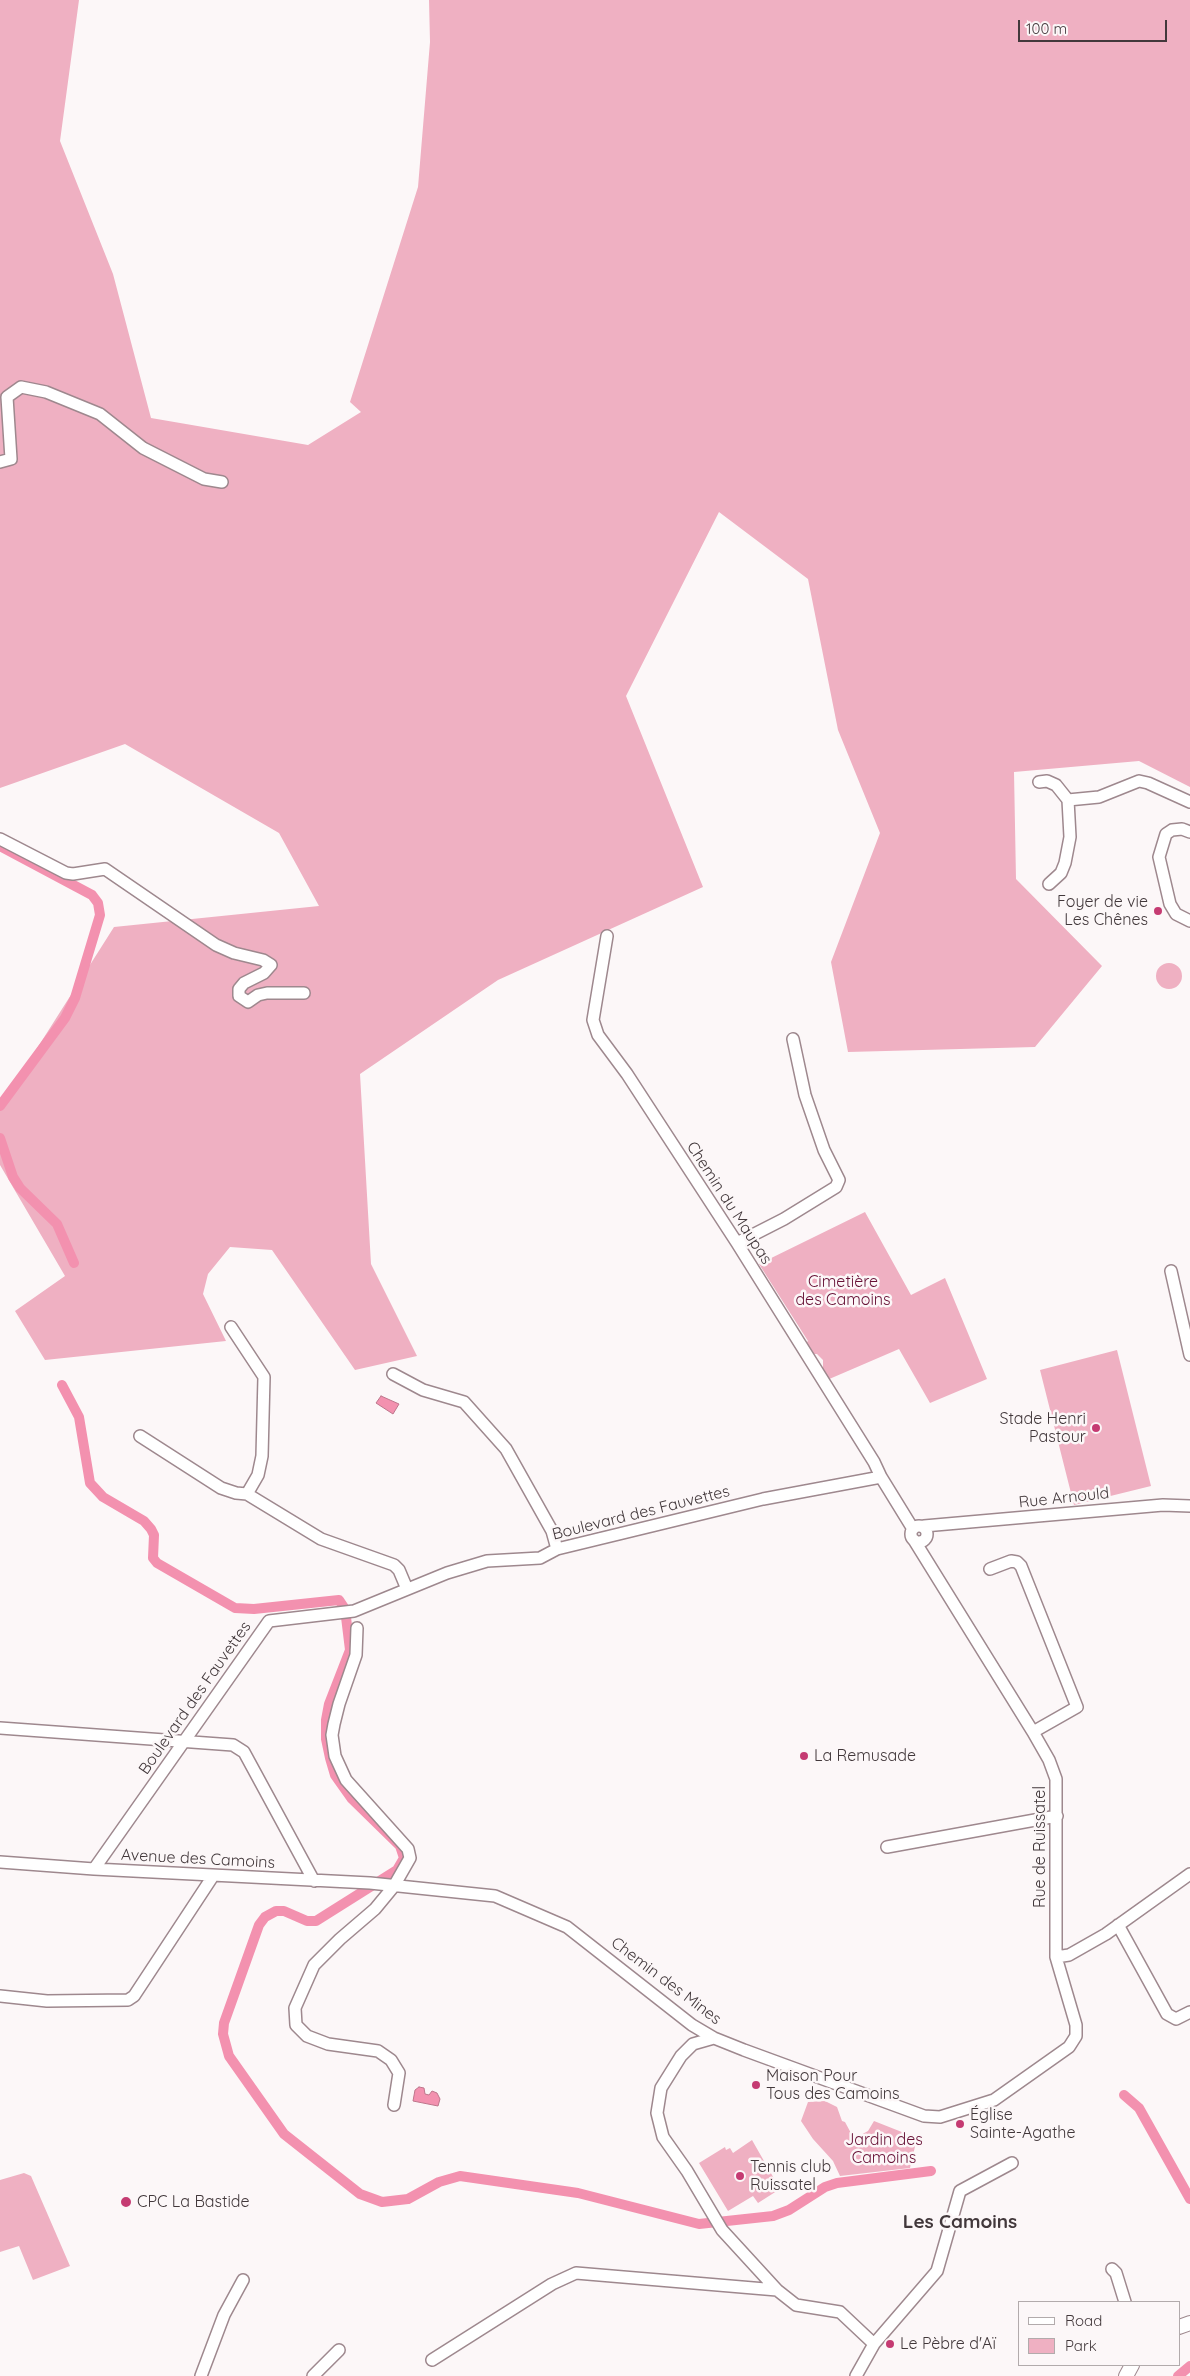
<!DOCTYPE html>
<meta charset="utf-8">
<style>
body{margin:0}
#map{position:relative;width:1190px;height:2376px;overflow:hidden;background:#fcf7f8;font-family:Quicksand,sans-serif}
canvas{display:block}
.legend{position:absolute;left:1018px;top:2301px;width:162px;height:65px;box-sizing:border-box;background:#fcf7f8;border:1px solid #b2abac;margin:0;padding:6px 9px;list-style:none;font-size:15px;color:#42383b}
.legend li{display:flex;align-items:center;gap:10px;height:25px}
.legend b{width:25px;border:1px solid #b2abac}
.scale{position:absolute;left:1018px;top:20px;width:149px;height:22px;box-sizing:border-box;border:2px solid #42383b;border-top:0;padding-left:6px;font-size:15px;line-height:18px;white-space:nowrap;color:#42383b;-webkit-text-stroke:4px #fcf7f8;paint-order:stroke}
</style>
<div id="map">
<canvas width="1190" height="2376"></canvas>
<ul class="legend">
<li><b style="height:6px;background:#fff"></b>Road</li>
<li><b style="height:14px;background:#efb0c2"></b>Park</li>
</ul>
<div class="scale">100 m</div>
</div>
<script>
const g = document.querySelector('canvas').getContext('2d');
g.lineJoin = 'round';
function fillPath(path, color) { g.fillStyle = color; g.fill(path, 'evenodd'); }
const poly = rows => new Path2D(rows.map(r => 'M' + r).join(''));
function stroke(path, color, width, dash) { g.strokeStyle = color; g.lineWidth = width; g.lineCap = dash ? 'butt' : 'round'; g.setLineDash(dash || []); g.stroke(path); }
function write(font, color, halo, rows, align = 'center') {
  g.font = font + ' Quicksand,sans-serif'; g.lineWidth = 5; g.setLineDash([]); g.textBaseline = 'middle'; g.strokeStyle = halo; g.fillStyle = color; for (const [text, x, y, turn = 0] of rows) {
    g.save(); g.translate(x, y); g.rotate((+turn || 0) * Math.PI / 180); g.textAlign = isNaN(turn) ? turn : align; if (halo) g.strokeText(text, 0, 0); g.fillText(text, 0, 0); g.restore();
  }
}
fillPath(poly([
 [0,0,79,0,60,141,113,274,151,418,308,445,361,412,350,402,418,187,430,42,429,0,1190,0,1190,787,1139,761,1014,772,1016,879,1102,966,1035,1047,848,1052,831,962,880,833,838,730,808,579,719,512,626,696,703,887,498,980,360,1074,371,1264,417,1356,355,1370,272,1250,230,1247,208,1274,203,1294,226,1341,45,1360,15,1311,65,1276,0,1165,0,1110,29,1061,114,927,319,906,279,833,125,744,0,788],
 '1156 976a13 13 0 1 1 26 0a13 13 0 1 1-26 0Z',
 [865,1212,911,1295,945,1278,987,1379,930,1403,899,1349,827,1380,820,1371,823,1367,823,1360,817,1354,810,1354,804,1345,808,1341,759,1264],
 [1117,1350,1151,1486,1074,1505,1040,1370],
 [825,2101,837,2107,842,2121,845,2122,852,2135,857,2137,868,2131,874,2121,917,2138,910,2168,840,2176,833,2161,813,2139,801,2121,808,2102],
 [752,2140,780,2189,758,2203,753,2196,728,2211,699,2163,725,2147,726,2150,730,2148,733,2153],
 [24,2173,31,2176,70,2266,33,2280,19,2246,0,2252,0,2180]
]), '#efb0c2');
const water = poly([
 [381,1396,399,1404,393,1414,376,1403,381,1396],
 [419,2087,424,2088,425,2094,429,2095,432,2091,437,2093,440,2099,438,2106,413,2101,415,2090,419,2087]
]);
fillPath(water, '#f391af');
stroke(water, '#be768c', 1);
stroke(poly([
 [0,846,92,895,98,903,100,915,75,998,65,1018,0,1106],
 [0,1138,13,1177,20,1188,57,1224,74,1263],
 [62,1385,79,1417,90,1483,103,1497,144,1521,151,1529,154,1535,153,1558,157,1563,235,1608,254,1609,339,1600,345,1609,350,1650,329,1704,326,1720,326,1739,330,1758,335,1775,352,1799,400,1846,404,1858,397,1870,316,1921,307,1921,284,1911,276,1911,265,1917,259,1925,224,2023,223,2034,229,2056,284,2134,360,2194,382,2202,408,2199,439,2182,460,2176,578,2193,699,2224,773,2216,789,2210,825,2187,837,2183,931,2171],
 [1124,2095,1139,2108,1190,2199],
 [1178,2376,1190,2366]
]), '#f391af', 10);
const minor = poly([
 [0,462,11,459,7,397,21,387,46,392,100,414,143,448,204,479,222,482],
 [1039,782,1047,781,1056,785,1068,800,1099,797,1139,781,1148,783,1190,802],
 [1190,832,1182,829,1172,830,1166,834,1159,857,1170,904,1176,914,1190,921],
 [0,839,66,873,73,874,105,869,216,945,234,953,263,960,271,965,264,973,244,983,239,989,239,996,248,1002,258,995,267,993,304,993],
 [1049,884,1061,873,1065,863,1070,837,1068,800],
 [607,936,593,1020,598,1035,627,1074,737,1243,874,1462,881,1477],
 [737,1243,784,1219,836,1187,839,1180,824,1150,805,1095,793,1039],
 [1171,1271,1190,1355],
 [231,1327,264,1377,262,1456,258,1475,247,1494],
 [393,1374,423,1390,464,1402,506,1449,552,1531,557,1549],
 [140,1436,221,1488,236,1493,247,1494,321,1539,394,1565,399,1570,407,1589],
 '911 1534a8 8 0 1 1 16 0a8 8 0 1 1-16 0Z',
 [924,1526,1163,1505,1190,1506],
 [990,1569,1011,1561,1017,1562,1021,1566,1077,1707,1033,1732],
 [357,1628,356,1655,339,1704,334,1724,332,1735,335,1756,346,1780,408,1849,410,1858,394,1886,375,1909,340,1939,314,1965,295,2008,296,2025,307,2036,328,2044,378,2051,391,2060,399,2073,394,2105],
 [0,1728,233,1745,244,1752,314,1881],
 [887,1847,1057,1816],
 [0,1862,94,1869,370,1883,495,1896,567,1927,692,2025,714,2038,744,2050,924,2116,940,2117,994,2100,1069,2047,1076,2036,1076,2025,1056,1957,1056,1779,1049,1760,1033,1732,914,1540],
 [94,1869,269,1621,354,1611,447,1573,487,1561,540,1558,557,1549,763,1499,881,1477,913,1529],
 [1118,1925,1167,2014,1176,2019,1190,2012],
 [1056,1957,1069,1955,1106,1934,1190,1874],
 [0,1996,47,2001,128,2000,134,1996,213,1876],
 [714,2038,693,2044,681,2056,661,2088,657,2113,663,2137,687,2171,722,2230,777,2290,796,2305,840,2312,874,2344],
 [1112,2269,1116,2273,1125,2302],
 [432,2360,552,2284,576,2273,777,2290],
 [201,2376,224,2315,243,2280],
 [313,2376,339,2350],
 [856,2376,874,2344,937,2271,960,2191,1012,2163]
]);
const tertiary = poly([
 [1179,2327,1190,2323],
 [1126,2376,1132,2365]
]);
stroke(minor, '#9e888e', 14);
stroke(tertiary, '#9e888e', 16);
stroke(minor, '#fff', 11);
stroke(tertiary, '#fff', 14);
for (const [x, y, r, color] of [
 [1158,911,5,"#c53b72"],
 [1096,1428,5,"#c53b72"],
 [804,1756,5,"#c53b72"],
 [756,2085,5,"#c53b72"],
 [960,2124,5,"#c53b72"],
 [740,2176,5,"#c53b72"],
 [126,2202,6,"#c53b72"],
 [890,2344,5,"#c53b72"]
]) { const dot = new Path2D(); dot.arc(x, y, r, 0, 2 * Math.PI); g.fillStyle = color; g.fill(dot); stroke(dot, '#fcf7f8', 2); }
write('16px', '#42383b', '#fcf7f8', [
 ["Foyer de vie",1148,902,"right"],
 ["Les Chênes",1148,920,"right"],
 ["Stade Henri",1086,1419,"right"],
 ["Pastour",1086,1437,"right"],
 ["La Remusade",814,1756],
 ["Maison Pour",766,2076],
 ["Tous des Camoins",766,2094],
 ["Église",970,2115],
 ["Sainte-Agathe",970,2133],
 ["Tennis club",750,2167],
 ["Ruissatel",750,2185],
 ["CPC La Bastide",137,2202],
 ["Le Pèbre d'Aï",900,2344]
], 'left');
write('16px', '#42383b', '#fcf7f8', [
 ["Chemin du Maupas",729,1203,57],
 ["Rue Arnould",1064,1498,-6],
 ["Boulevard des Fauvettes",641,1513,-14],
 ["Boulevard des Fauvettes",195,1698,-55],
 ["Rue de Ruissatel",1040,1847,-90],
 ["Avenue des Camoins",198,1859,3],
 ["Chemin des Mines",666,1981,37]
]);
write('16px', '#671136', '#fcf7f8', [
 ["Cimetière",843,1282],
 ["des Camoins",843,1300],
 ["Jardin des",884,2140],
 ["Camoins",884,2158]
]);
write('bold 19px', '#42383b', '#fcf7f8', [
 ["Les Camoins",960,2222]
]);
</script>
